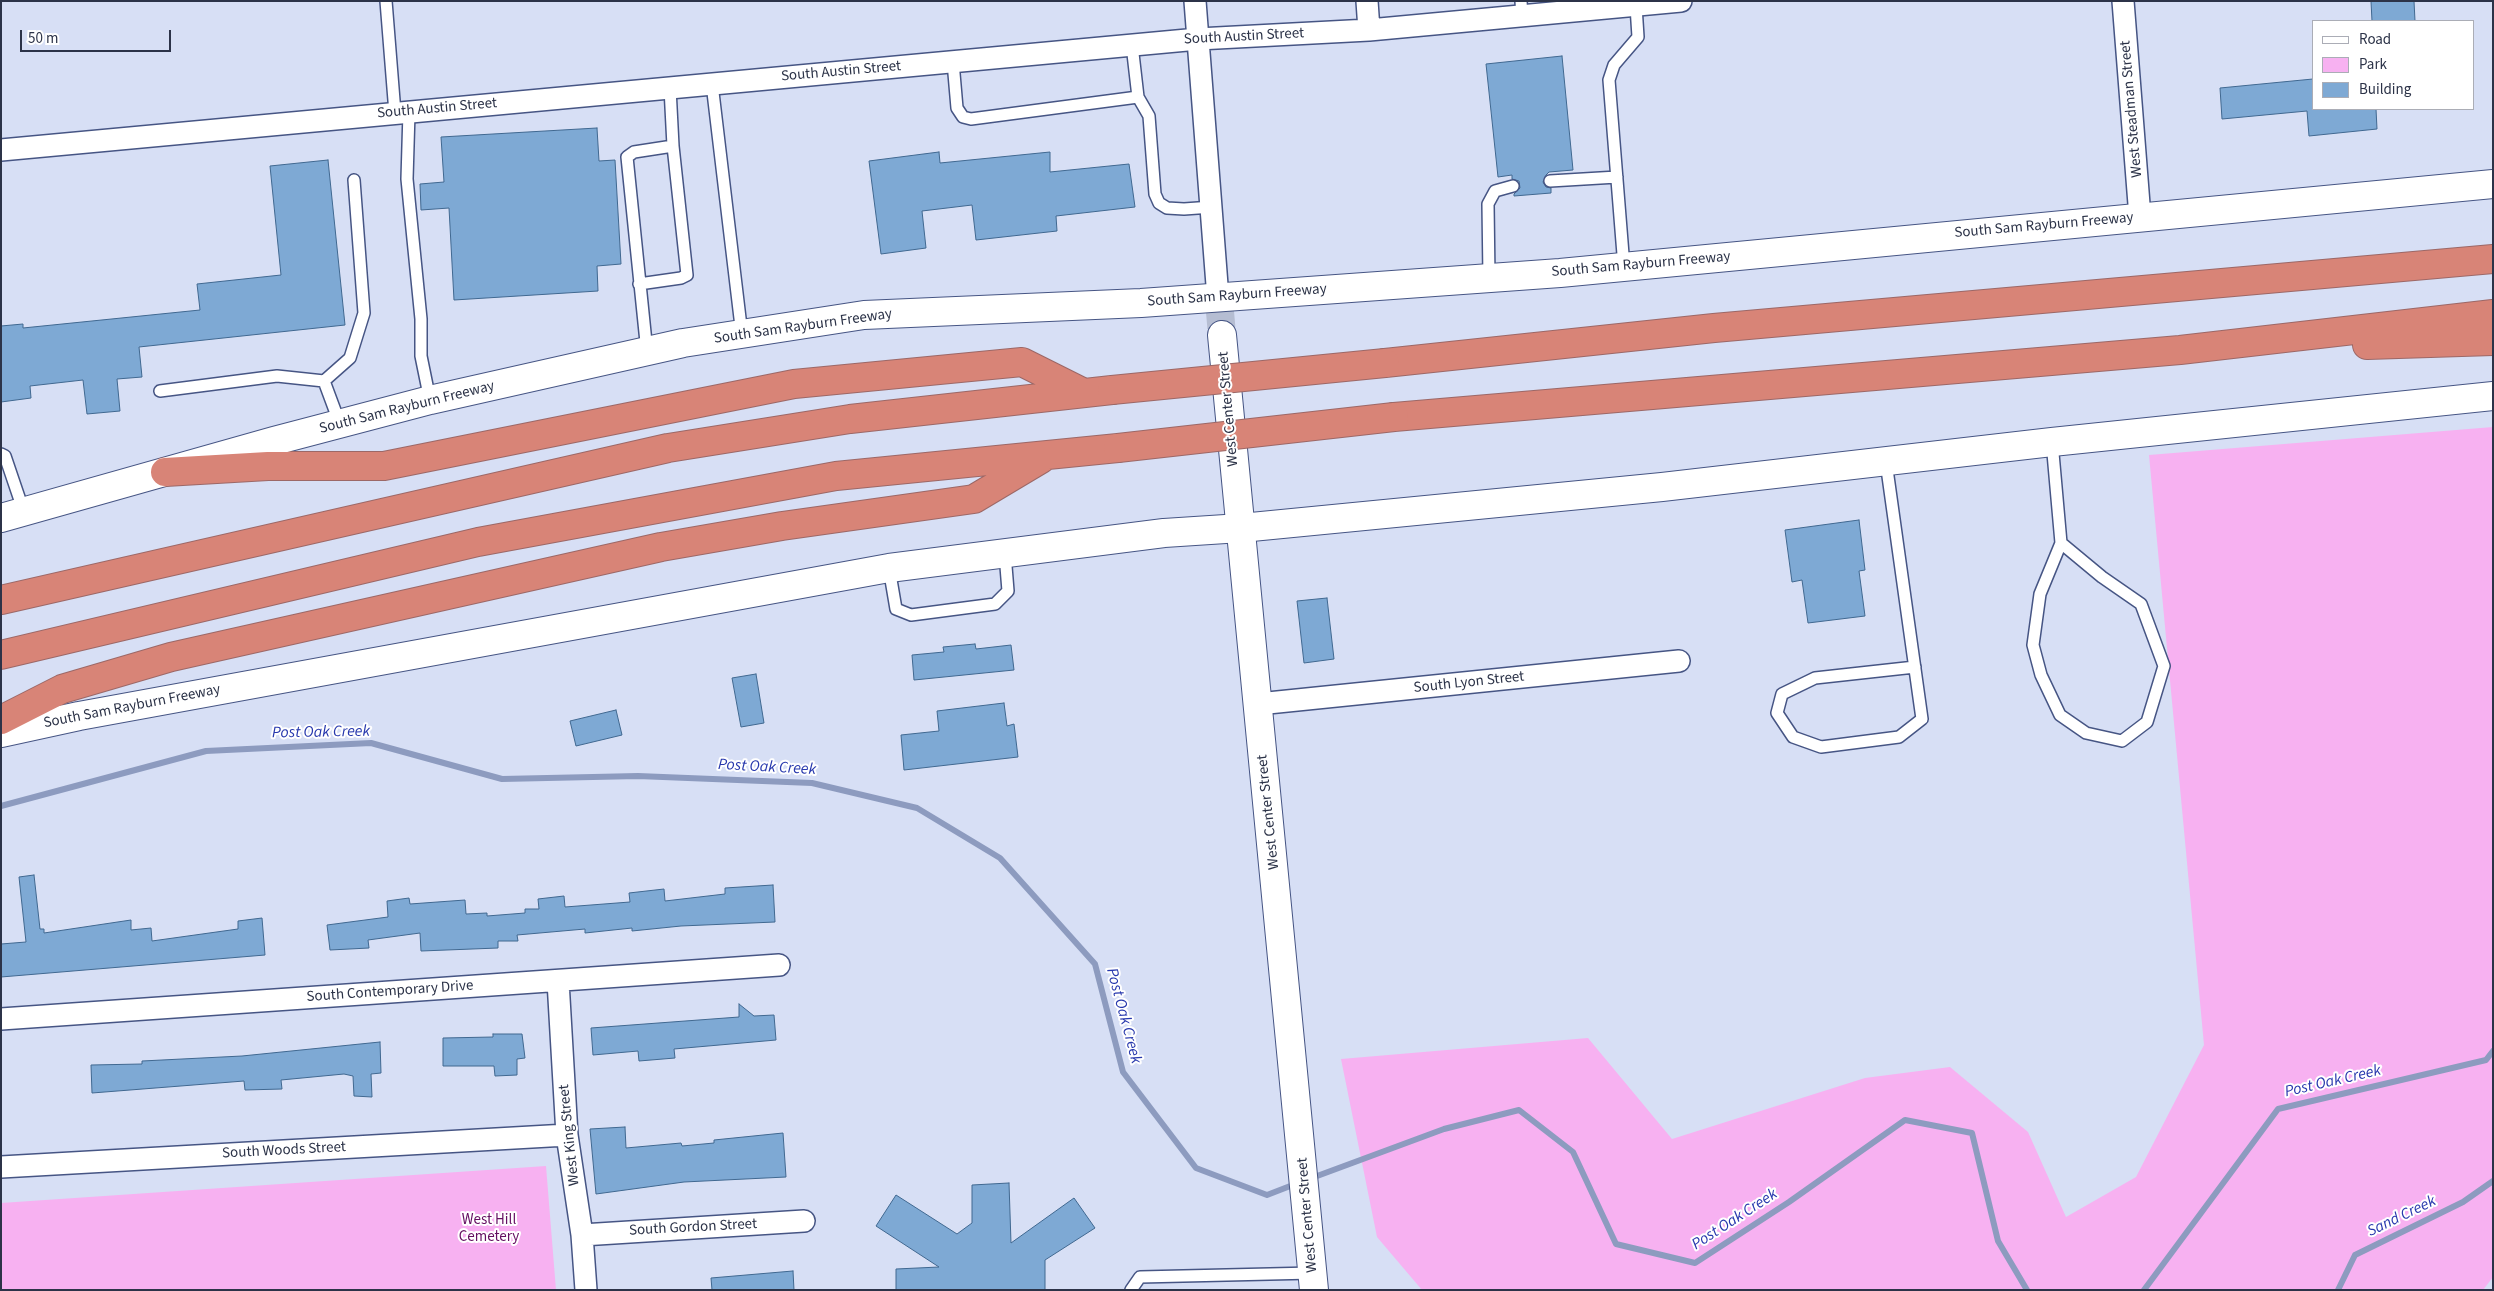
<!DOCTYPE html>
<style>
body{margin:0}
#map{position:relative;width:2494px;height:1291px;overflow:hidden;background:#d7dff5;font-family:"Source Sans 3",sans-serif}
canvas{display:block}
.frame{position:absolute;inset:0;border:2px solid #2c3348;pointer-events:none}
.legend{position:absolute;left:2312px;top:20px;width:162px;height:90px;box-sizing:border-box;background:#fff;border:1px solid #abadb6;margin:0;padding:6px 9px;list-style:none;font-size:15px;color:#2c3348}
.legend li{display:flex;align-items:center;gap:10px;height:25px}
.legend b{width:25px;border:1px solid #abadb6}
.scale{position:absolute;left:20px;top:30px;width:151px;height:22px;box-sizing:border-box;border:2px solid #2c3348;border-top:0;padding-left:6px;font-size:15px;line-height:18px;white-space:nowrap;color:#2c3348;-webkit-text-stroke:4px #fff;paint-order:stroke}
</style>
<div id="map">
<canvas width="2494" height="1291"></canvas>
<div class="frame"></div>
<ul class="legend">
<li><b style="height:6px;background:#fff"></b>Road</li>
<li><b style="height:14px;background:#f7b1f1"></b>Park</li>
<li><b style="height:14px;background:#7ea9d4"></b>Building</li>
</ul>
<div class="scale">50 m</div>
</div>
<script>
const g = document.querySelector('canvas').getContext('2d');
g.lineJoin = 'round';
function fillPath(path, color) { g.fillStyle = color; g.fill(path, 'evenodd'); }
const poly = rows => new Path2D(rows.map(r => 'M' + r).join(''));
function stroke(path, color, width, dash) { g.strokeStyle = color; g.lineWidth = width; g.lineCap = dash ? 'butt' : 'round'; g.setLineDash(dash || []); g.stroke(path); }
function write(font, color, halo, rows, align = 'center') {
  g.font = font + ' "Source Sans 3",sans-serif'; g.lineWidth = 4; g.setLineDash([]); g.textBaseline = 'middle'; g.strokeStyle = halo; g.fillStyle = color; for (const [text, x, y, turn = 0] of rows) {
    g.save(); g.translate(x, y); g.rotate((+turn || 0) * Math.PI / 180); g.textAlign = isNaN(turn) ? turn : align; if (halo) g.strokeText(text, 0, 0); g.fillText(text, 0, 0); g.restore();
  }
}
fillPath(poly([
 [2493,427,2493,1277,2483,1290,1422,1290,1377,1237,1341,1059,1588,1038,1672,1139,1865,1078,1950,1067,2028,1132,2066,1217,2136,1177,2204,1045,2149,455],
 [546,1166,556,1290,1,1290,1,1203]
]), '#f7b1f1');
stroke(poly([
 [1,806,206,751,371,743,502,779,638,776,812,783,917,808,1000,858,1095,964,1123,1072,1196,1168,1267,1195,1298,1183],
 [1309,1179,1444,1129,1519,1110,1573,1152,1616,1244,1695,1263,1789,1202,1905,1120,1972,1133,1998,1241,2027,1290],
 [2144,1290,2278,1109,2486,1060,2493,1051],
 [2338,1290,2355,1255,2463,1202,2493,1181]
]), '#8d9bbf', 6);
const building = poly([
 [2371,1,2414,1,2415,21,2372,21,2371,1],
 [1562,56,1573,170,1549,172,1546,175,1543,182,1546,187,1551,188,1551,193,1514,196,1514,194,1520,188,1519,181,1512,179,1512,175,1498,177,1486,64,1562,56],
 [2313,79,2313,109,2376,109,2377,129,2309,136,2307,111,2222,119,2220,88,2313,79],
 [597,128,599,161,615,160,621,264,597,266,598,291,454,300,449,208,421,210,420,184,444,182,441,137,597,128],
 [939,152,940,163,1050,152,1050,172,1129,164,1135,207,1056,216,1057,231,976,240,972,205,922,211,926,248,881,254,869,161,939,152],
 [328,160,345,325,139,347,142,377,117,379,120,411,87,414,83,380,30,386,31,398,1,402,1,326,23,324,23,328,200,310,197,284,281,275,270,166,328,160],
 [1859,520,1865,570,1859,571,1865,616,1808,623,1802,580,1792,582,1785,530,1859,520],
 [1327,598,1334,659,1304,663,1297,601,1327,598],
 [975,644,976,649,1011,645,1014,670,914,680,912,655,944,652,943,647,975,644],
 [756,674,764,723,741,727,732,678,756,674],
 [1004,703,1007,726,1014,724,1018,757,904,770,901,735,939,731,937,711,1004,703],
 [616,710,622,735,576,746,570,721,616,710],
 [34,875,40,929,44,929,44,933,131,920,131,930,151,928,152,941,238,929,238,921,262,918,265,955,1,977,1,944,26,942,19,877,34,875],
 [773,885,775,922,681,926,632,931,632,928,585,933,585,929,517,935,518,941,498,941,498,948,421,951,420,933,368,940,369,948,330,950,327,925,388,917,387,901,409,898,410,904,465,900,466,914,487,913,487,916,525,913,525,909,539,909,538,899,564,896,565,907,630,902,629,893,664,889,665,901,725,894,725,888,773,885],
 [739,1004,754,1016,774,1015,776,1040,674,1049,675,1058,639,1061,638,1051,593,1055,591,1028,739,1017,739,1004],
 [493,1034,522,1034,525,1058,517,1059,517,1075,495,1076,494,1066,443,1066,443,1038,493,1037,493,1034],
 [380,1042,381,1073,371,1074,372,1097,354,1096,353,1076,344,1074,281,1080,282,1089,245,1090,244,1081,92,1093,91,1065,142,1064,142,1061,242,1056,380,1042],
 [625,1127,626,1148,681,1143,682,1146,714,1143,714,1140,783,1133,786,1177,684,1182,596,1194,590,1129,625,1127],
 [1009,1183,1011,1243,1074,1198,1095,1228,1045,1260,1045,1290,896,1290,896,1269,939,1267,876,1226,896,1195,957,1234,972,1223,972,1185,1009,1183],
 [793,1271,794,1290,712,1290,711,1278,793,1271]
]);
fillPath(building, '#7ea9d4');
stroke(building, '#406890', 1);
stroke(poly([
 [1219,300,1222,335]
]), '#b5bdd2', 28, [28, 14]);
const service = poly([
 [386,1,395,113],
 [1521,1,1522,17],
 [1132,45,1138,97,1149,116,1155,194,1159,203,1167,208,1184,209,1212,207],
 [953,62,957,108,963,117,971,119,1138,97],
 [712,84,742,335],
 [409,112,407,179,421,319,421,356,430,400],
 [1550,181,1617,177],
 [1624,267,1609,80,1614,65,1638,37,1636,6],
 [1489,278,1488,204,1495,191,1513,186],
 [639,284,681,278,687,275,673,146],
 [647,352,627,157,634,152,673,146,670,88],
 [324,381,350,358,364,313,354,180],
 [160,391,277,376,324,381,340,424],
 [2052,442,2061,543,2102,577,2141,604,2164,666,2147,722,2122,741,2086,733,2060,715,2041,675,2033,645,2040,594,2061,543],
 [1,454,5,456,24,512],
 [1886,462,1922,719,1899,737,1821,747,1793,737,1777,713,1782,694,1815,678,1915,667],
 [889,568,896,609,911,615,995,604,1008,591,1005,554],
 [1131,1290,1140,1277,1313,1273]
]);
const minor = poly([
 [1195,1,1218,298],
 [1367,1,1369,30],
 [2123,1,2140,217],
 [1,150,1198,39,1369,30,1681,1],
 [1258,704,1679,661],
 [558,981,567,1135,582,1235,586,1290],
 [1,1019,779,965],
 [1,1167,567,1135],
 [582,1235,804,1221]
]);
const tertiary = poly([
 [1222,335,1314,1290]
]);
const secondary = poly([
 [1,518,274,441,430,400,683,343,864,315,1141,303,1560,273,2493,184],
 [1,733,79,716,889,568,1164,533,1241,528,1662,487,2052,442,2493,396]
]);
const motorway = poly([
 [2367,345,2493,341],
 [1385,363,1714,328,2493,259],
 [1394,417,2180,350,2493,314],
 [165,472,268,466,384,466,794,384,1022,362,1082,392],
 [1,600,668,448,850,419,1112,390],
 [1,655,478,542,836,476,1118,448],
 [1,720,62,689,171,657,661,547,782,526,974,499,1041,459]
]);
stroke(service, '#465584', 14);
stroke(minor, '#465584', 24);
stroke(tertiary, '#465584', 30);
stroke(secondary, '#465584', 30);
stroke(motorway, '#9c6867', 30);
stroke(service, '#fff', 11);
stroke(minor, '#fff', 21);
stroke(tertiary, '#fff', 28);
stroke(secondary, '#fff', 28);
stroke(motorway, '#d88477', 28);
const motorwayBridge = poly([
 [1112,390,1385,363],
 [1118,448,1394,417]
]);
stroke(motorwayBridge, '#9c6867', 30, []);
stroke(motorwayBridge, '#d88477', 28);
write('15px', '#2c3348', '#fff', [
 ["South Austin Street",1244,37,-3],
 ["South Austin Street",841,72,-5],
 ["South Austin Street",437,109,-5],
 ["West Steadman Street",2132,109,-95],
 ["South Sam Rayburn Freeway",2044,226,-5],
 ["South Sam Rayburn Freeway",1641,265,-5],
 ["South Sam Rayburn Freeway",1237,296,-4],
 ["South Sam Rayburn Freeway",803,327,-8],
 ["South Sam Rayburn Freeway",407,408,-14],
 ["West Center Street",1229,409,-95],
 ["South Lyon Street",1469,683,-6],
 ["South Sam Rayburn Freeway",132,707,-11],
 ["West Center Street",1269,812,-96],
 ["South Contemporary Drive",390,992,-4],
 ["West King Street",570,1135,-96],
 ["South Woods Street",284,1151,-3],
 ["West Center Street",1308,1215,-95],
 ["South Gordon Street",693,1228,-3]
]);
write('15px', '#640f61', '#fff', [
 ["West Hill",489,1221],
 ["Cemetery",489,1238]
]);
write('italic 16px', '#2738ad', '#fff', [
 ["Post Oak Creek",321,733,-1],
 ["Post Oak Creek",767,768,3],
 ["Post Oak Creek",1123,1016,75],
 ["Post Oak Creek",2333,1082,-13],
 ["Sand Creek",2402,1217,-26],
 ["Post Oak Creek",1735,1220,-33]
]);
</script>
